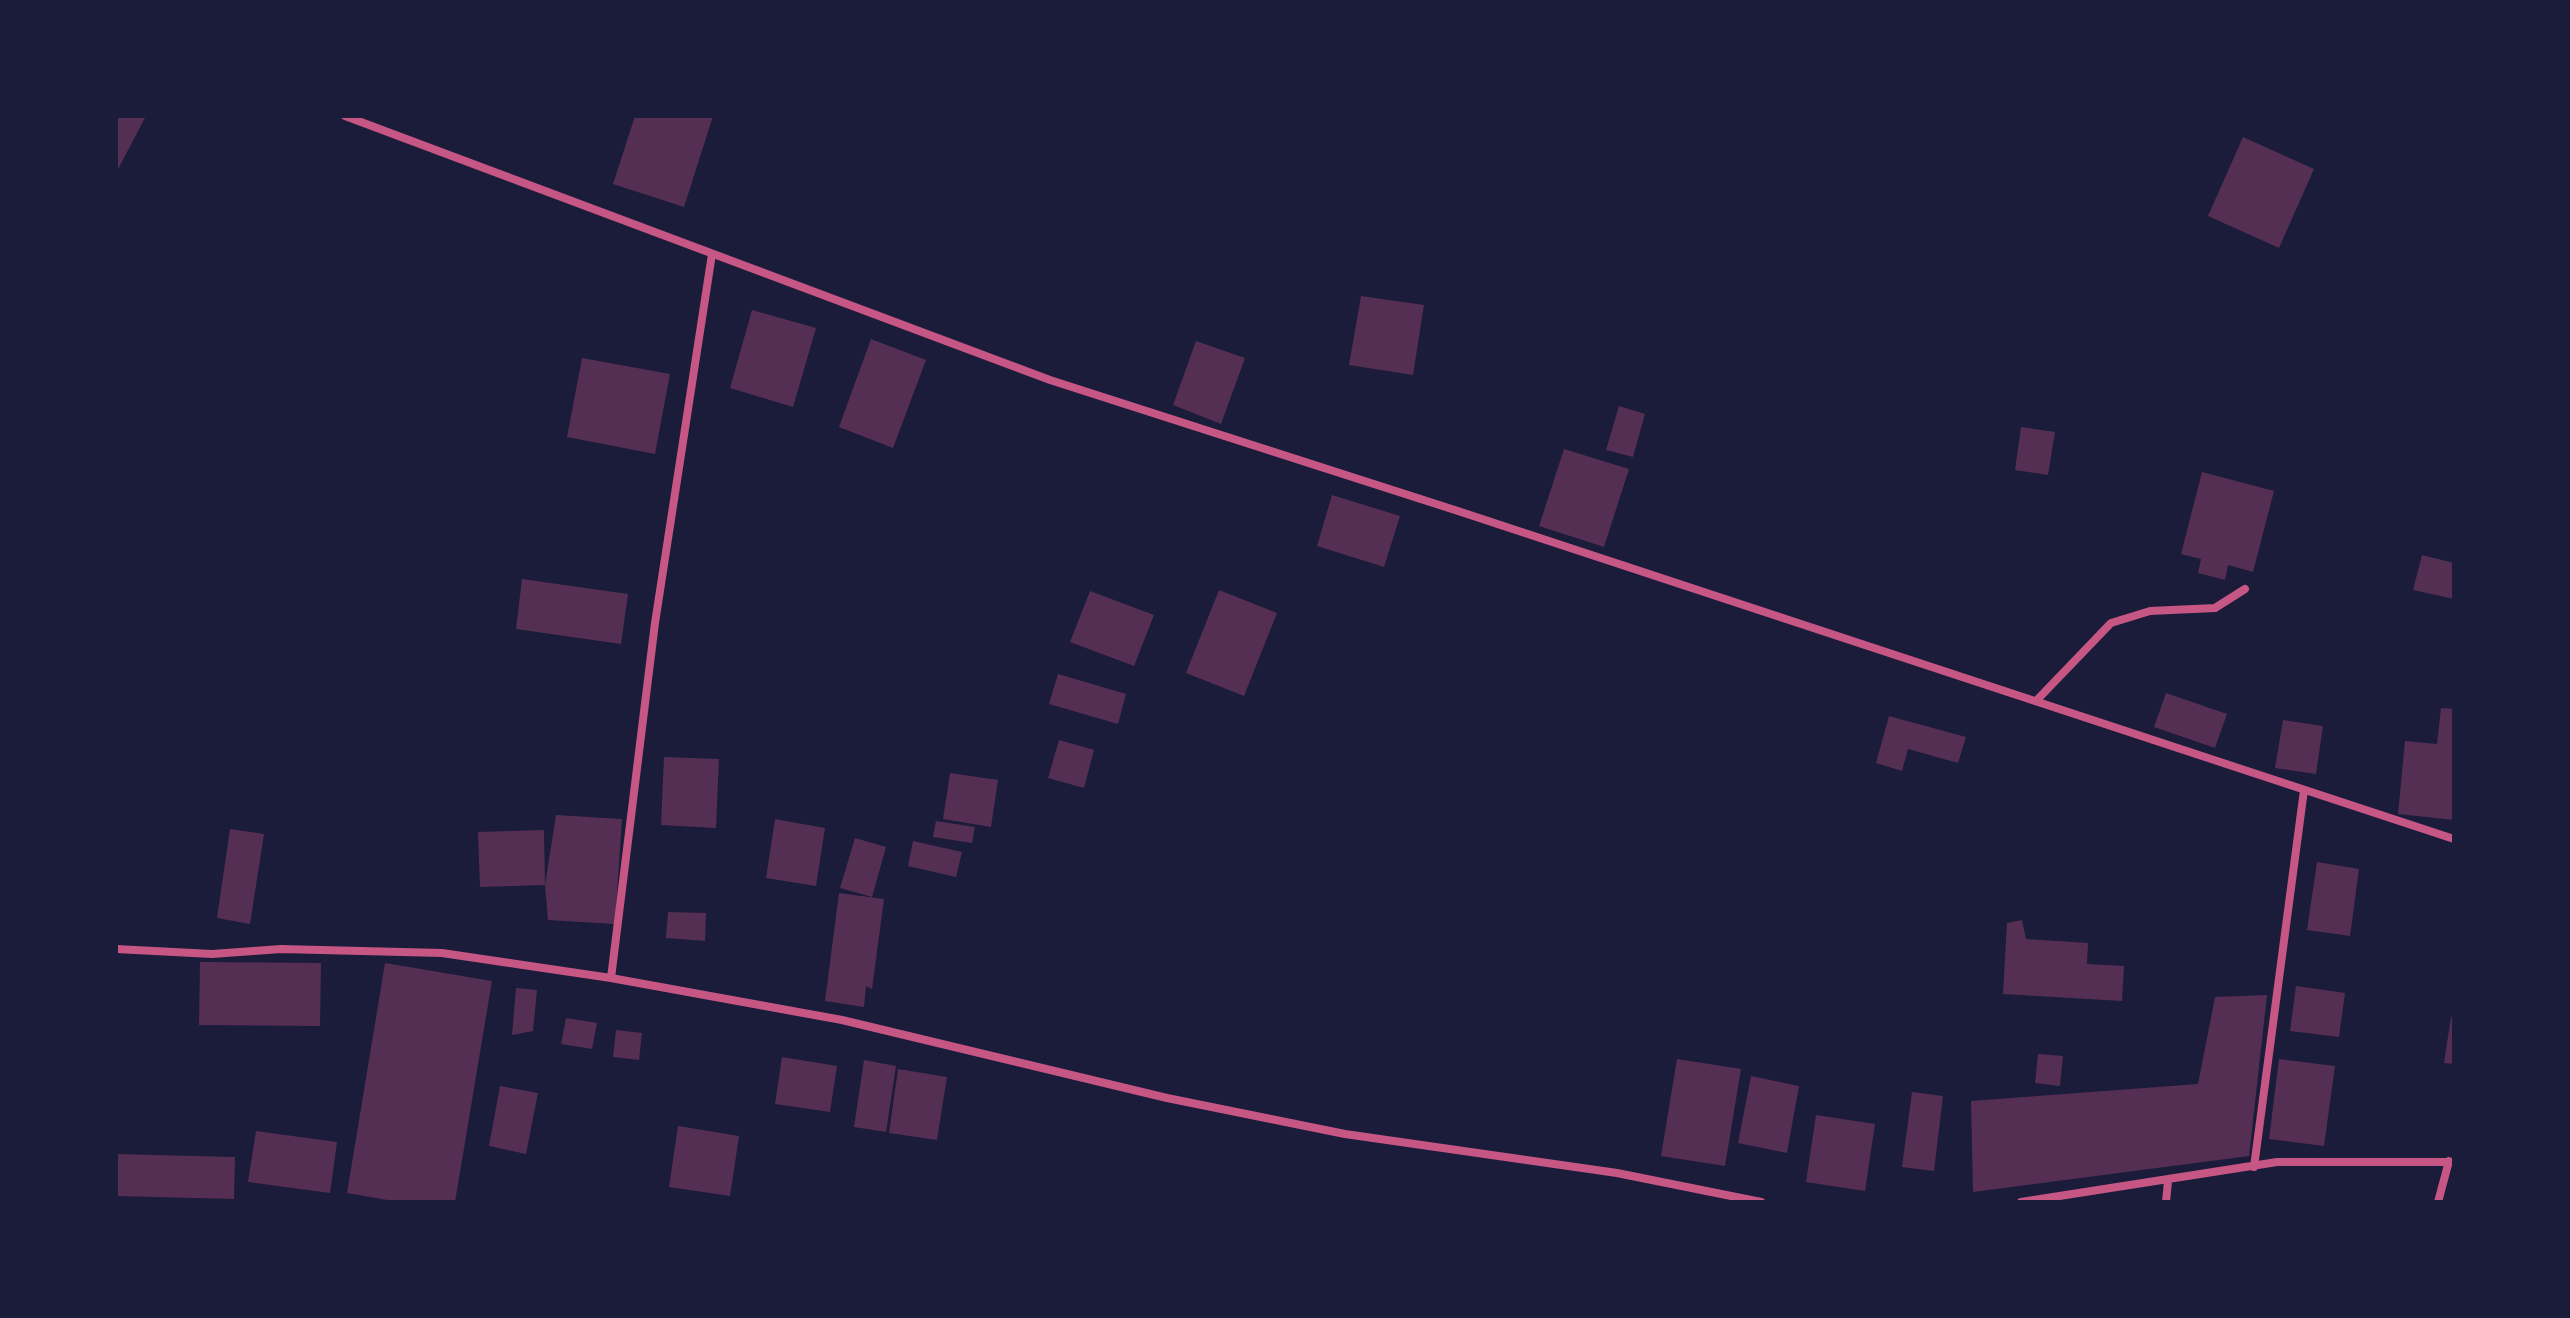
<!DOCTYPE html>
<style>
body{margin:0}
#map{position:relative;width:2570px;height:1318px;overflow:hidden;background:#1b1b3a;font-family:"Archivo Narrow",sans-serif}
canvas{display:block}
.frame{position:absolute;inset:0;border:118px solid #1b1b3a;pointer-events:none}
</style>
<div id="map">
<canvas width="2570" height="1318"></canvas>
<div class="frame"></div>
</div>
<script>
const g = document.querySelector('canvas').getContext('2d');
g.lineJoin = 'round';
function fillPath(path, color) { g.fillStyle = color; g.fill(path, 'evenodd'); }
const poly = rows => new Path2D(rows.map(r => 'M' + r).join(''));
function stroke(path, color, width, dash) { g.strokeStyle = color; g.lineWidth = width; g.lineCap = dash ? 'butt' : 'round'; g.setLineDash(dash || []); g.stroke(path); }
fillPath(poly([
 [116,116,146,116,116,173],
 [635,116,713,116,684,207,613,184],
 [2243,137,2314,169,2279,248,2208,216],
 [1361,296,1424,305,1413,375,1349,365],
 [752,310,816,328,793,407,730,388],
 [871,339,926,360,893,448,839,427],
 [1196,341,1245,358,1221,424,1173,405],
 [582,358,670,374,655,454,567,437],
 [1619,406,1645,414,1633,457,1606,450],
 [2021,427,2055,432,2048,475,2015,470],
 [1564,449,1629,469,1604,547,1539,526],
 [2202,472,2274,491,2253,572,2228,565,2225,580,2198,573,2201,559,2181,554],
 [1332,495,1400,516,1384,567,1317,546],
 [2422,555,2454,563,2454,599,2413,590],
 [522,579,628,594,621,644,516,629],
 [1219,590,1277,613,1244,696,1186,673],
 [1090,591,1154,615,1134,666,1070,642],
 [1058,674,1126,694,1118,724,1049,704],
 [2166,693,2227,714,2215,748,2154,727],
 [2441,708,2454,709,2454,820,2398,814,2405,741,2437,744],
 [1889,716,1966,737,1958,763,1908,749,1902,771,1876,763],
 [2283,720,2323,726,2316,774,2275,768],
 [1059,740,1094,750,1084,788,1048,778],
 [664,757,719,759,716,828,661,825],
 [950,773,998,780,991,827,943,819],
 [556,815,622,819,615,924,548,920,545,885,480,887,478,832,544,830,545,885],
 [775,819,825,828,816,886,766,878],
 [936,821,975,827,972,843,933,837],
 [230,829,264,834,250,924,217,918],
 [855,838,886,847,872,897,840,888],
 [913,841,962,852,956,877,908,866],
 [2317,862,2359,869,2350,936,2307,930],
 [839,893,884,899,872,989,866,986,864,1007,825,1001],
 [668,912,706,913,705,941,666,938],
 [2022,920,2026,939,2088,943,2087,964,2124,966,2122,1001,2003,994,2007,923],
 [200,962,321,963,320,1026,199,1025],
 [385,963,492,981,455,1202,399,1202,347,1193],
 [2296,986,2345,993,2339,1037,2290,1031],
 [516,988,537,990,533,1031,512,1035],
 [2267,995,2249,1156,1973,1192,1971,1101,2198,1084,2215,997],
 [2451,1017,2454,1017,2454,1064,2444,1063],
 [566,1018,597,1023,592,1049,561,1044],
 [616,1030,642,1033,639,1060,613,1057],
 [2038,1054,2063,1056,2060,1086,2035,1083],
 [782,1057,837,1066,830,1112,775,1104],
 [1677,1059,1741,1069,1725,1166,1661,1156],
 [2279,1059,2335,1066,2324,1146,2269,1139],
 [864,1060,896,1066,886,1132,854,1127],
 [898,1069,947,1077,937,1140,889,1133],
 [1751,1076,1799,1086,1787,1153,1738,1143],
 [500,1086,538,1093,526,1154,489,1146],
 [1912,1092,1943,1096,1934,1171,1902,1167],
 [1816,1115,1875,1124,1865,1191,1806,1182],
 [678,1126,739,1136,730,1196,669,1187],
 [256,1131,337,1142,330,1193,248,1182],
 [116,1154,235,1157,234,1199,116,1196]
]), '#542f53');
stroke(poly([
 [345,116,1050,380,1458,511,2454,839],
 [2036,701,2111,623,2150,611,2215,608,2245,589],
 [116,949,212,954,281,949,442,953,611,978,842,1020,1167,1098,1345,1134,1617,1173,1761,1202],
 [611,978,655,623,712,254],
 [2254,1167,2304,790],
 [2021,1202,2277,1162,2454,1162],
 [2166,1202,2168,1181],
 [2438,1202,2449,1161]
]), '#c65784', 8);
</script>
